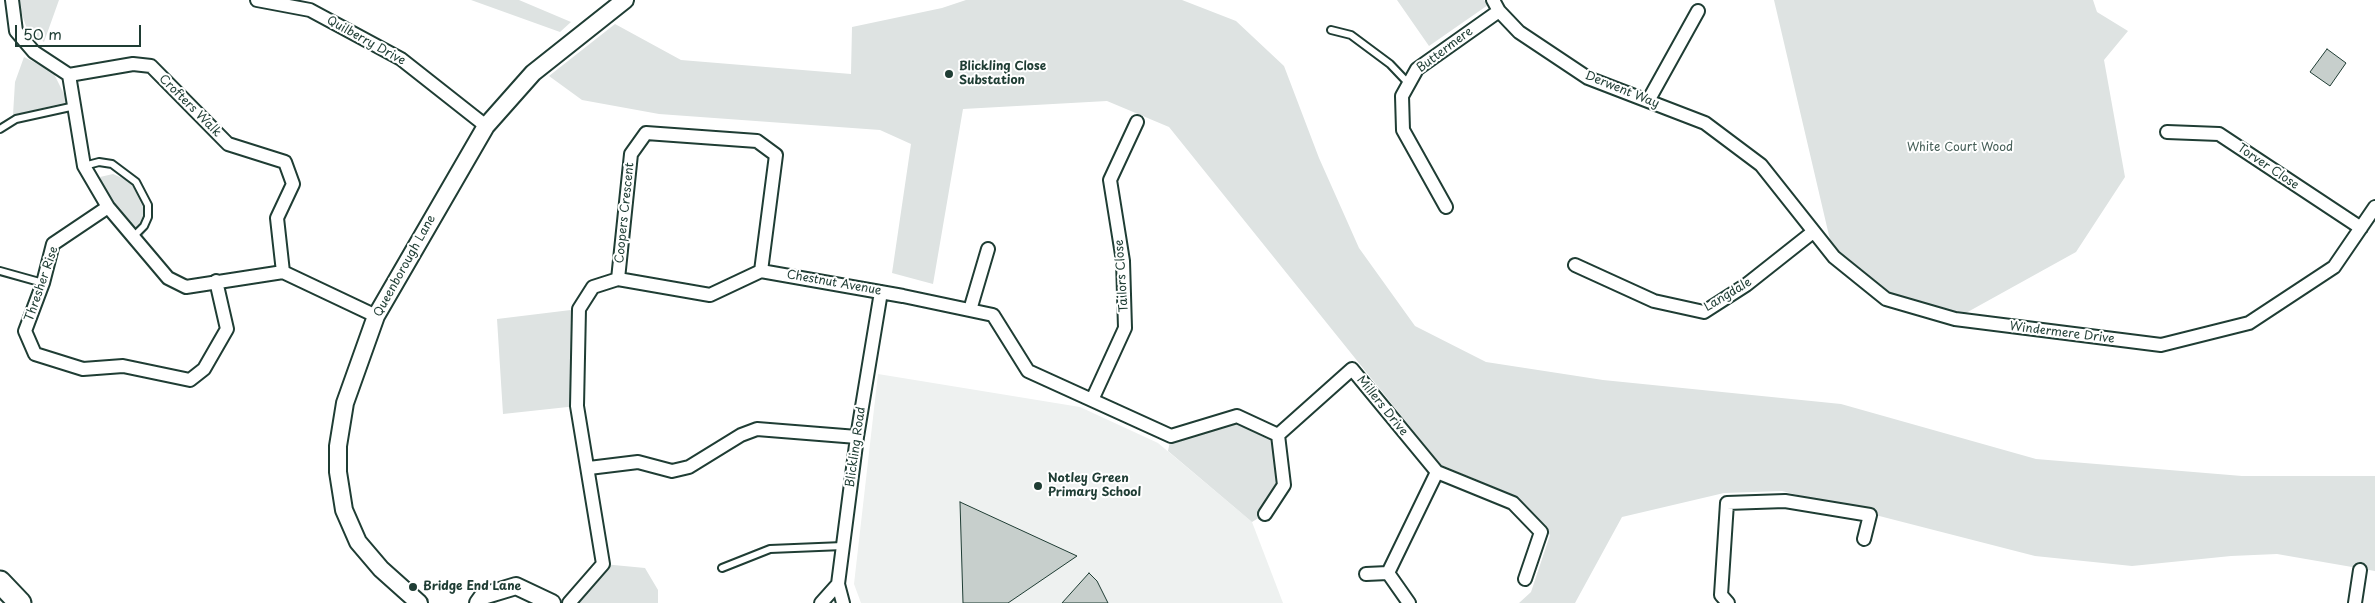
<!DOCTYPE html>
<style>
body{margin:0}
#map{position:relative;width:2375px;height:603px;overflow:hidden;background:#fff;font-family:"Playpen Sans",sans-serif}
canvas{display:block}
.scale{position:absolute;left:15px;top:25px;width:126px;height:22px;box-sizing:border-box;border:2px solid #1f3d34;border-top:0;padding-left:6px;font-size:15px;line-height:18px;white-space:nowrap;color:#1f3d34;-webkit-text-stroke:4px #fff;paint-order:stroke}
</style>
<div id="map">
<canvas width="2375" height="603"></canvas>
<div class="scale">50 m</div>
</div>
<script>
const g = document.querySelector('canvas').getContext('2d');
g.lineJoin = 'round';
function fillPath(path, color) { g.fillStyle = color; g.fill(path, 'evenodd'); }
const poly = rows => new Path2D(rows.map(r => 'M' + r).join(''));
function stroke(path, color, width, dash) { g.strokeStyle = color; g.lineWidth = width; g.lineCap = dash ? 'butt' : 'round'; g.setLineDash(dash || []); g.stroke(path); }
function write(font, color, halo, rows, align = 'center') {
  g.font = font + ' "Playpen Sans",sans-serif'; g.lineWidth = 4; g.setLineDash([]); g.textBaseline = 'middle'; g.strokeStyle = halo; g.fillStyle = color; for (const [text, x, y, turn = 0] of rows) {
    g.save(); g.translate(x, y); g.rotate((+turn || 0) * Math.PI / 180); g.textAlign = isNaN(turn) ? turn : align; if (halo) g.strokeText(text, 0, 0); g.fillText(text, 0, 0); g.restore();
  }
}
fillPath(poly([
 [878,374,1080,407,1158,443,1252,522,1283,603,861,603,854,584]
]), '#eef1f0');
fillPath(poly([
 [17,0,59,0,44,42,28,32],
 [471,0,519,0,571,22,560,32],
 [966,0,1182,0,1236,21,1284,66,1319,158,1359,248,1415,326,1486,362,1603,380,1841,404,2036,459,2242,476,2375,476,2375,571,2277,554,2231,556,2132,566,2035,556,1782,491,1724,493,1622,517,1575,603,1519,603,1531,592,1550,535,1514,495,1441,465,1169,127,1107,101,963,109,933,284,892,273,911,144,880,130,659,114,582,100,549,76,615,24,681,60,851,74,852,27,942,8],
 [1397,0,1484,0,1488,5,1429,46],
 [1774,0,2093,0,2097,12,2128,31,2104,60,2125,177,2076,252,1955,319,1886,299,1834,257],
 [24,57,53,72,68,102,13,115,15,82],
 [113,174,129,181,146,206,148,228,141,239,108,207,100,177],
 [579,309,577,406,503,414,497,319],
 [1237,416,1278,435,1284,485,1265,514,1252,522,1168,451,1171,436],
 [603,564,645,568,658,590,658,603,569,603]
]), '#dee3e2');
const building = poly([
 [2327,49,2346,63,2330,86,2310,72,2327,49],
 [960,502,1077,556,1008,603,963,603,960,502],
 [1089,573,1097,581,1108,603,1062,603,1089,573]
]);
fillPath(building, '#c7cfcc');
stroke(building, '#1f3d34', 1);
const service = poly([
 [1331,30,1351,35,1390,64,1409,84],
 [0,129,16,119,75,106],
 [84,166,99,162,112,164,136,182,148,205,148,217,144,226,133,237],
 [0,271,43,283],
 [722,568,770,549,843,546]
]);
const minor = poly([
 [12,0,16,31,34,52,69,75,84,166,108,207,168,278,186,287,283,272,376,316],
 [257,0,310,10,401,59,486,126],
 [1493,0,1499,11,1519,32,1588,78,1705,123,1761,165,1834,257,1886,299,1955,319,2161,345,2249,323,2334,267,2375,207],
 [69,75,133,64,151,66,228,144,285,162,293,184,277,218,283,272],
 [1648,101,1698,11],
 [2167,132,2219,134,2361,228],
 [108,207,53,244,43,283,25,331,35,354,83,369,123,366,190,380,204,369,227,329,216,281],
 [1446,207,1403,130,1402,96,1417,69,1499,11],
 [1575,265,1654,301,1704,312,1746,285,1813,232],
 [618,279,631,154,646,133,757,141,776,155,761,271],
 [970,310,988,249],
 [1092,400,1125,328,1123,261,1110,180,1137,122],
 [1278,435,1352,369,1437,472,1513,503,1541,532,1525,579],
 [589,468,638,462,672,471,689,467,741,435,757,429,857,437],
 [1366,574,1388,573],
 [569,603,603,564,577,406,579,309,593,287,618,279,710,295,761,271,903,296,993,315,1028,371,1171,436,1237,416,1278,435,1284,485,1265,514],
 [821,603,838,584],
 [843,603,838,584,857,437,881,292],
 [1409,603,1388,573,1437,472],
 [1728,603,1721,595,1727,503,1785,501,1870,515,1864,539],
 [2355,603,2360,570]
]);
const tertiary = poly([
 [419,603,381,569,358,542,344,510,338,472,338,446,345,403,376,316,486,126,533,73,625,0],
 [478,603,483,596,516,586,552,603]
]);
const trunk = poly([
 [0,582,20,603]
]);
stroke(service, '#1f3d34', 10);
stroke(minor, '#1f3d34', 16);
stroke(tertiary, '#1f3d34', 20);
stroke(trunk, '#1f3d34', 25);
stroke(service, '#fff', 6);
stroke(minor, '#fff', 12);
stroke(tertiary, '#fff', 16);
stroke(trunk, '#fff', 21);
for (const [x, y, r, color] of [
 [949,74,5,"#1f3d34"],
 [1038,486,5,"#1f3d34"],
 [413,587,5,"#1f3d34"]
]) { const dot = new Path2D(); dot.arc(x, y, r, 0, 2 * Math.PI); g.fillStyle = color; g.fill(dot); stroke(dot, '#fff', 2); }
write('12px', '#1f3d34', '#fff', [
 ["Quilberry Drive",366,41,29],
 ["Buttermere",1445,50,-37],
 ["Derwent Way",1622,90,22],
 ["Crofters Walk",190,106,45],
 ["Torver Close",2268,167,34],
 ["Coopers Crescent",625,213,-84],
 ["Queenborough Lane",405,266,-61],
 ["Tailors Close",1122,276,-94],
 ["Chestnut Avenue",834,283,10],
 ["Thresher Rise",42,284,-71],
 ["Langdale",1728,295,-31],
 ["Windermere Drive",2062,333,7],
 ["Millers Drive",1382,406,51],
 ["Blickling Road",856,447,-82]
]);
write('bold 12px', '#1f3d34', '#fff', [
 ["Blickling Close",959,67],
 ["Substation",959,81],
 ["Notley Green",1048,479],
 ["Primary School",1048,493],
 ["Bridge End Lane",423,587]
], 'left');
write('12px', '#455e57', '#fff', [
 ["White Court Wood",1960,148]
]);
</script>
